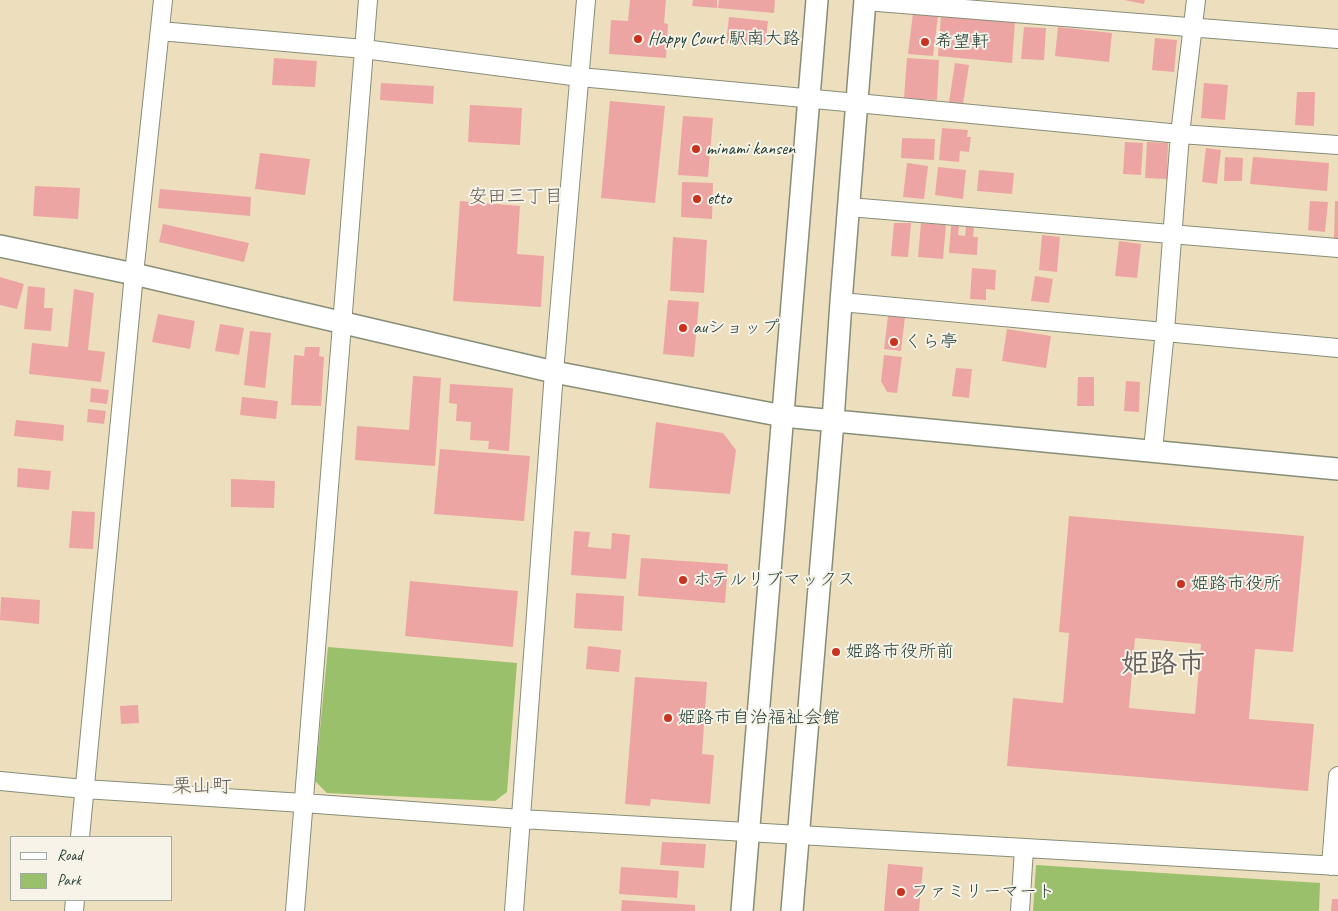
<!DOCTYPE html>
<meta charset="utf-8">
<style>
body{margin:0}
#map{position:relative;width:1338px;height:911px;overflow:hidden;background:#eddfbd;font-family:Caveat,sans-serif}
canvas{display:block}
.legend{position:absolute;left:10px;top:836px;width:162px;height:65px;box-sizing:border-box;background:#f7f3e8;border:1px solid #a1aaa0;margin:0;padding:6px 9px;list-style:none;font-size:15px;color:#1f3d34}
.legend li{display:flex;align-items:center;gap:10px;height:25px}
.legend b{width:25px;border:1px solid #a1aaa0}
</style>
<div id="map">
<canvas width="1338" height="911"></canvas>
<ul class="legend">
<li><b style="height:6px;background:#fff"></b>Road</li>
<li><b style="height:14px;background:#9ac06b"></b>Park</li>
</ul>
</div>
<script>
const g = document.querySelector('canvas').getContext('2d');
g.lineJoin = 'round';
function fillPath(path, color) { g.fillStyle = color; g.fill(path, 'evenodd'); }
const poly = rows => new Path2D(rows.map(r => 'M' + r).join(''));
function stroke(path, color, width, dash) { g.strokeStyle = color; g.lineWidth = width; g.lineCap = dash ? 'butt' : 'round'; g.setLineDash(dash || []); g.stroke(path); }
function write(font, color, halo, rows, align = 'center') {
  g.font = font + ' Caveat,"Klee One",sans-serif'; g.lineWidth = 4; g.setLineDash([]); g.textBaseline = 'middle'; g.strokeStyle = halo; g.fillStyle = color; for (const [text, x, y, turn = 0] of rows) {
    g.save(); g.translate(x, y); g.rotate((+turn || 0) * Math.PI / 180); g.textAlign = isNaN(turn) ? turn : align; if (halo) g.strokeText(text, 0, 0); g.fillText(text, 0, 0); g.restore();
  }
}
fillPath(poly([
 [328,647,517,663,507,792,495,801,327,793,315,781],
 [1036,865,1320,883,1319,911,1033,911]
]), '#9ac06b');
fillPath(poly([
 [630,0,666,0,664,23,668,24,666,58,609,54,611,20,628,21],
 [693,0,717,0,717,8,692,6],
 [719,0,775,0,774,13,718,8],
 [1124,0,1145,0,1144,4],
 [913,13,938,16,933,56,908,54],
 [941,16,1015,22,1012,63,938,56],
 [729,17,768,21,765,46,726,43],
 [1024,27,1046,28,1044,60,1021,59],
 [1058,27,1112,33,1109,62,1055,56],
 [1155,38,1177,40,1174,72,1152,70],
 [274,58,317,61,315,87,272,85],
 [907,58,939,60,937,100,904,98],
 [955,63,969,65,963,104,949,102],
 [381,83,434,86,433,104,380,100],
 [1204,83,1228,85,1225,120,1201,118],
 [1297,92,1315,92,1314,126,1295,125],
 [610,101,665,106,655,203,601,198],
 [470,105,522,108,520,145,468,142],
 [683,116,713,118,708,177,678,175],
 [942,128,968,130,967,137,971,137,969,152,960,151,959,162,939,160],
 [902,138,935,139,934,160,901,158],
 [1125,142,1143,143,1141,175,1123,174],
 [1147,142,1168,143,1167,179,1145,178],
 [1206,148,1221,150,1217,184,1202,182],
 [260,153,310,159,305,195,255,189],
 [1225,157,1243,158,1242,181,1224,181],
 [1253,157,1329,163,1327,191,1250,184],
 [907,163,928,166,924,199,903,197],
 [938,167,966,170,963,199,935,195],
 [979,170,1014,173,1012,194,977,191],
 [682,182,713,183,712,219,681,217],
 [35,186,80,188,78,219,33,216],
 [160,189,251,197,250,216,158,208],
 [460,201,520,206,517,254,544,256,541,307,453,301],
 [1310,201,1328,202,1325,232,1308,230],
 [1335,201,1338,201,1338,238,1334,238],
 [894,223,911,223,908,257,891,256],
 [921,223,946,225,943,259,918,257],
 [163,224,249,243,244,262,159,242],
 [951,226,959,226,958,235,965,236,966,227,974,227,973,237,978,237,977,255,949,253],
 [1042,235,1060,237,1057,272,1039,270],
 [673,237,707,240,704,293,670,291],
 [1119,241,1141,244,1137,278,1115,276],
 [972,268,996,270,995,290,986,289,986,300,970,299],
 [1035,276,1053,279,1049,303,1031,301],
 [0,277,24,284,17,309,0,305],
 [28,286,45,288,44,308,53,308,51,331,24,329],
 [74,289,94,293,88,350,105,352,101,382,29,374,32,343,68,347],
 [668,300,699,302,694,357,663,354],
 [158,314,195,321,190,349,152,342],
 [888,316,905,317,901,351,884,349],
 [220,324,244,328,239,355,215,351],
 [1007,329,1051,336,1046,368,1002,361],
 [250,331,271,333,265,388,244,385],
 [305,347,320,347,319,356,324,357,321,406,291,405,294,355,304,356],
 [884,355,902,357,897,393,887,392,881,381],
 [956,368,972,369,969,398,952,396],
 [413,376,441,378,435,466,355,460,357,426,409,430],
 [1078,377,1094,377,1094,406,1077,406],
 [1126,381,1140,382,1139,412,1124,411],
 [450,384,513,388,509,451,488,449,489,441,470,440,471,422,456,421,457,404,449,403],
 [91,388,109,390,107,404,90,402],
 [242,397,278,401,276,419,240,415],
 [88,409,106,411,104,424,87,422],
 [16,420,64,425,63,441,14,436],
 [656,422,723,433,736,450,730,494,649,488],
 [440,449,530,456,524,521,434,514],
 [18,468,51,471,49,490,17,487],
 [231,479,275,481,274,508,231,507],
 [72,511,95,512,93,549,69,548],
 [1069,516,1304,536,1293,652,1255,649,1249,719,1314,724,1308,791,1007,766,1013,698,1063,703,1069,633,1059,632],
 [1135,638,1201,644,1195,714,1129,708],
 [574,531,590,532,588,547,611,549,612,533,630,535,626,579,571,575],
 [641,558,728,564,725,603,638,596],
 [410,581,518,591,513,647,405,636],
 [576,593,624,596,622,631,574,628],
 [1,597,40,600,39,624,0,620],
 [588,646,621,650,619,672,586,669],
 [635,677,707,682,702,754,714,755,710,804,651,799,650,806,625,804],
 [138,705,139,723,121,724,120,706],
 [662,842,706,844,704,868,660,865],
 [888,864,923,867,919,911,884,911],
 [621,867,679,871,677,898,619,894],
 [1332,899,1338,899,1338,911,1331,911],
 [622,900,695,905,695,911,621,911]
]), '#eda5a3');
const minor = poly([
 [865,1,1338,39],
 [160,31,364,49,580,77,857,103,1180,134,1338,145],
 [849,207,1338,248],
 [841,302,1338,348],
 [1153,450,1165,331,1180,134,1196,0],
 [0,781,84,789,303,803,521,819,1338,866],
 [80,837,134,274,163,0],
 [1331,866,1338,776],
 [74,911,75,900],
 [295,911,368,0],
 [514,911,554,372,586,0],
 [1020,911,1024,849]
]);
const tertiary = poly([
 [0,246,134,274,554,372,783,416,1338,469],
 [742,911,817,0],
 [792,911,833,421,841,302,865,0]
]);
stroke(minor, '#868e78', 20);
stroke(tertiary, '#868e78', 24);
stroke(minor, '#fff', 18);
stroke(tertiary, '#fff', 21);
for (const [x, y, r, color] of [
 [638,39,5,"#c8321e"],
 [925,42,5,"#c8321e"],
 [696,149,5,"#c8321e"],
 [697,199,5,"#c8321e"],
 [683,328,5,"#c8321e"],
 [894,342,5,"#c8321e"],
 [683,580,5,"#c8321e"],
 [1181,584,5,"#c8321e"],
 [836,652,5,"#c8321e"],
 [668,718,5,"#c8321e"],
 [901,892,5,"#c8321e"]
]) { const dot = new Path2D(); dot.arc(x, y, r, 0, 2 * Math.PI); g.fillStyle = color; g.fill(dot); stroke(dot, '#f7f3e8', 2); }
write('18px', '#1f3d34', '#f7f3e8', [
 ["Happy Court 駅南大路",648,39],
 ["希望軒",935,42],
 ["minami kansen",706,149],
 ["etto",707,199],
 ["auショップ",693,328],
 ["くら亭",904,342],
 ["ホテルリブマックス",693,580],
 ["姫路市役所",1191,584],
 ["姫路市役所前",846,652],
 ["姫路市自治福祉会館",678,718],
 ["ファミリーマート",911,892]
], 'left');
write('19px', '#67615b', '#f7f3e8', [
 ["安田三丁目",516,197]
]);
write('20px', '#67615b', '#f7f3e8', [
 ["栗山町",202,787]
]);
write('bold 28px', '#67615b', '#f7f3e8', [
 ["姫路市",1163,665]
]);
</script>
